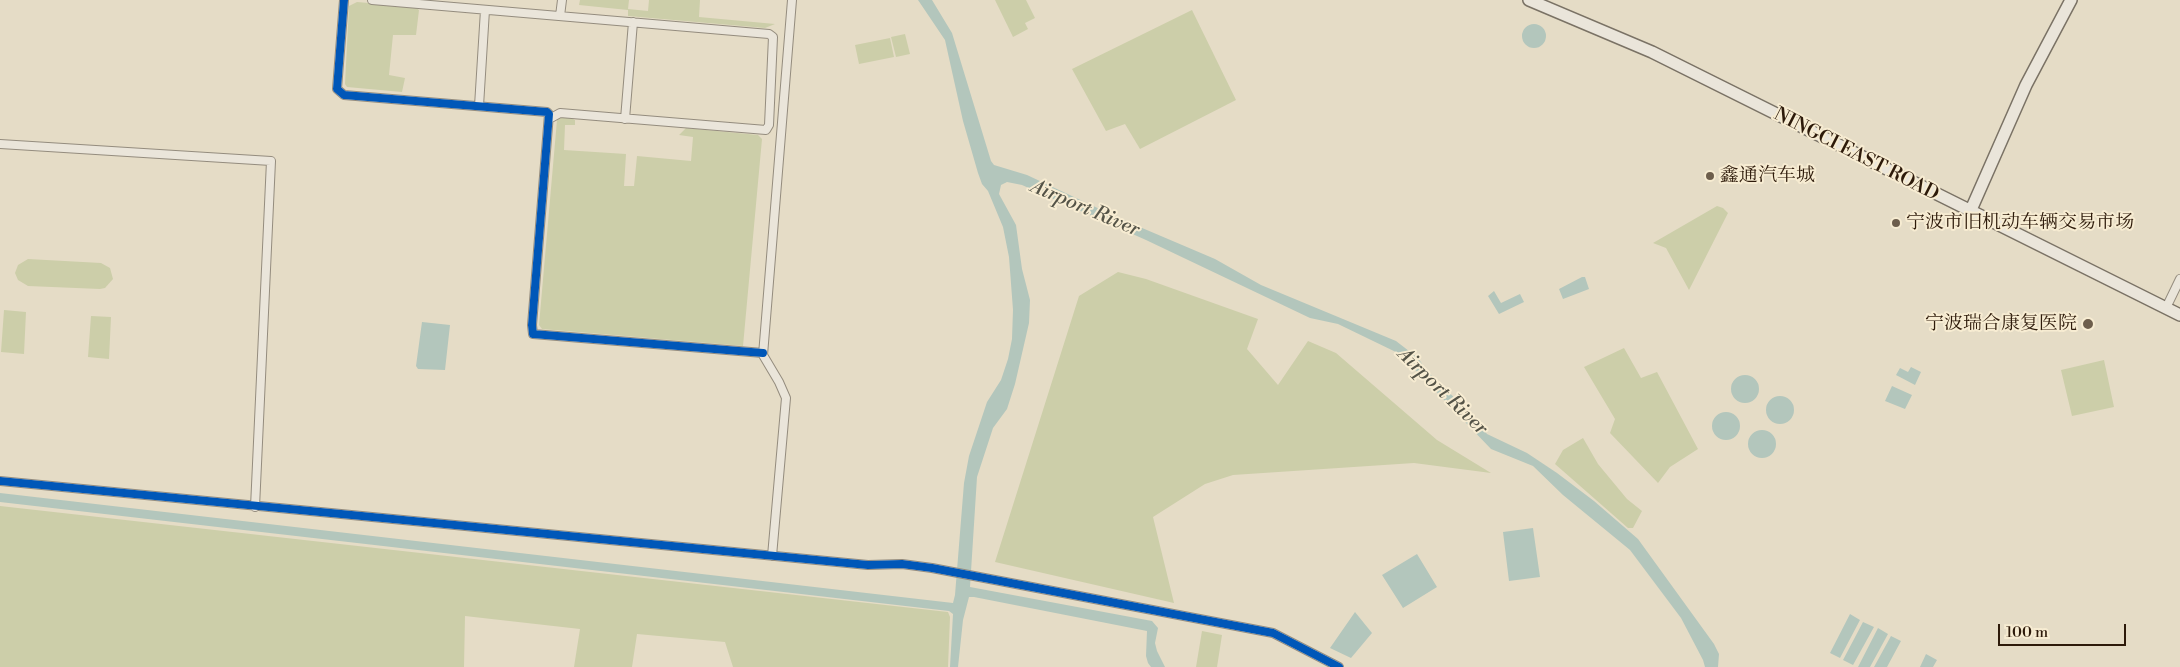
<!DOCTYPE html>
<meta charset="utf-8">
<style>
body{margin:0}
#map{position:relative;width:2180px;height:667px;overflow:hidden;background:#e5dcc6;font-family:"Libre Bodoni",serif}
canvas{display:block}
.scale{position:absolute;left:1998px;top:624px;width:128px;height:22px;box-sizing:border-box;border:2px solid #2d1a0a;border-top:0;padding-left:6px;font-size:15px;line-height:18px;white-space:nowrap;color:#2d1a0a;-webkit-text-stroke:4px #f7ecd2;paint-order:stroke}
</style>
<div id="map">
<canvas width="2180" height="667"></canvas>
<div class="scale">100 m</div>
</div>
<script>
const g = document.querySelector('canvas').getContext('2d');
g.lineJoin = 'round';
function fillPath(path, color) { g.fillStyle = color; g.fill(path, 'evenodd'); }
const poly = rows => new Path2D(rows.map(r => 'M' + r).join(''));
function stroke(path, color, width, dash) { g.strokeStyle = color; g.lineWidth = width; g.lineCap = dash ? 'butt' : 'round'; g.setLineDash(dash || []); g.stroke(path); }
function write(font, color, halo, rows, align = 'center') {
  g.font = font + ' "Libre Bodoni","Noto Serif SC",serif'; g.lineWidth = 4; g.setLineDash([]); g.textBaseline = 'middle'; g.strokeStyle = halo; g.fillStyle = color; for (const [text, x, y, turn = 0] of rows) {
    g.save(); g.translate(x, y); g.rotate((+turn || 0) * Math.PI / 180); g.textAlign = isNaN(turn) ? turn : align; if (halo) g.strokeText(text, 0, 0); g.fillText(text, 0, 0); g.restore();
  }
}
fillPath(poly([
 [580,0,629,0,628,9,648,11,649,0,700,0,699,17,775,24,765,28,628,16,628,10,579,5],
 [995,0,1026,0,1035,18,1025,23,1028,29,1013,37],
 [357,2,416,7,419,10,416,35,393,35,389,75,405,78,402,92,347,87,345,84,349,6],
 [1192,10,1236,100,1140,149,1125,124,1106,131,1072,69],
 [905,34,910,54,896,57,891,37],
 [890,38,894,57,859,64,855,45],
 [561,117,568,117,575,120,575,125,565,125,564,150,626,154,624,186,634,186,637,156,691,161,693,137,679,135,686,128,758,135,762,139,743,346,542,329,539,325,557,120],
 [1717,206,1723,208,1728,213,1689,290,1666,248,1653,243],
 [28,259,101,263,110,268,113,279,105,288,100,289,28,286,18,280,15,273,18,265],
 [1118,272,1146,279,1258,319,1247,349,1278,385,1308,341,1336,353,1437,440,1491,473,1414,463,1233,475,1205,484,1153,517,1174,603,995,562,1079,296],
 [4,310,26,312,24,354,1,352],
 [91,316,111,317,109,359,88,357],
 [1624,348,1641,378,1657,372,1698,449,1670,467,1658,483,1610,433,1615,419,1584,367],
 [2104,360,2114,407,2072,416,2061,370],
 [1583,438,1598,464,1627,499,1642,511,1633,528,1628,528,1555,464,1563,450],
 [0,506,948,612,950,617,948,667,733,667,725,642,637,634,632,667,574,667,580,629,465,616,464,667,0,667],
 [1202,631,1222,635,1217,667,1196,667]
]), '#cccea9');
fillPath(poly([
 [918,0,932,0,952,33,991,161,994,165,1027,175,1121,219,1215,259,1261,285,1396,341,1418,358,1427,371,1467,410,1487,434,1527,453,1557,473,1594,501,1638,539,1714,644,1719,654,1718,667,1705,667,1703,660,1681,618,1630,550,1563,495,1533,466,1491,449,1400,354,1338,324,1310,318,1146,240,1022,185,1007,182,1001,185,999,194,1016,225,1022,269,1030,300,1029,323,1015,384,1007,409,993,428,977,477,970,587,1152,621,1158,628,1155,643,1157,651,1165,667,1151,667,1148,663,1146,656,1147,631,974,597,969,597,963,620,958,667,950,667,953,614,949,611,0,502,0,493,953,603,955,595,964,483,969,456,987,402,1001,380,1008,359,1012,339,1013,310,1009,257,1003,227,988,191,982,184,978,173,963,121,945,40],
 '1522 36a12 12 0 1 1 24 0a12 12 0 1 1-24 0Z',
 [1582,277,1585,277,1589,289,1563,299,1559,289],
 [1494,291,1501,303,1520,294,1524,302,1499,314,1488,296],
 [422,322,450,325,445,370,418,369,416,366],
 [1911,367,1921,372,1915,385,1896,375,1900,368,1908,372],
 '1731 389a14 14 0 1 1 28 0a14 14 0 1 1-28 0Z',
 [1892,386,1912,395,1905,409,1885,401],
 '1766 410a14 14 0 1 1 28 0a14 14 0 1 1-28 0Z',
 '1712 426a14 14 0 1 1 28 0a14 14 0 1 1-28 0Z',
 '1748 444a14 14 0 1 1 28 0a14 14 0 1 1-28 0Z',
 [1533,528,1540,577,1509,581,1503,532],
 [1417,554,1437,587,1403,608,1382,575],
 [1355,612,1372,633,1351,658,1330,648],
 [1850,614,1860,620,1840,658,1830,653],
 [1863,622,1874,627,1853,665,1843,660],
 [1878,628,1888,634,1870,667,1858,667],
 [1891,636,1901,641,1887,667,1874,667],
 [1926,654,1937,660,1933,667,1920,667]
]), '#b3c6bc');
const street = poly([
 [344,0,337,89,344,95,547,112,549,114,532,325,533,334,763,353],
 [372,0,769,34,773,37,769,125,766,130,560,113,551,118],
 [560,16,562,0],
 [479,106,485,10],
 [625,119,633,22],
 [0,144,271,161,255,507],
 [2166,308,2180,279],
 [0,481,868,565,902,564,932,568,1273,633,1339,667],
 [772,556,786,398,779,382,763,355,792,0]
]);
const secondary = poly([
 [1529,0,1652,52,2180,315],
 [1970,212,2026,85,2071,0]
]);
stroke(street, '#948c7e', 10);
stroke(secondary, '#7a7265', 14);
stroke(street, '#eae5da', 8);
stroke(secondary, '#eae5da', 11);
stroke(poly([
 [344,0,337,89,344,95,547,112,549,114,532,325,533,334,763,353],
 [0,481,868,565,902,564,932,568,1273,633,1339,667]
]), '#0057b8', 8);
for (const [x, y, r, color] of [
 [1710,176,5,"#6d5e4c"],
 [1896,223,5,"#6d5e4c"],
 [2088,324,6,"#6d5e4c"]
]) { const dot = new Path2D(); dot.arc(x, y, r, 0, 2 * Math.PI); g.fillStyle = color; g.fill(dot); stroke(dot, '#f7ecd2', 2); }
write('19px', '#2d1a0a', '#f7ecd2', [
 ["NINGCI EAST ROAD",1856,155,27]
]);
write('19px', '#2d1a0a', '#f7ecd2', [
 ["鑫通汽车城",1720,176],
 ["宁波市旧机动车辆交易市场",1906,223],
 ["宁波瑞合康复医院",2077,324,"right"]
], 'left');
write('italic 20px', '#545347', '#f7ecd2', [
 ["Airport River",1085,209,23],
 ["Airport River",1442,392,44]
]);
</script>
